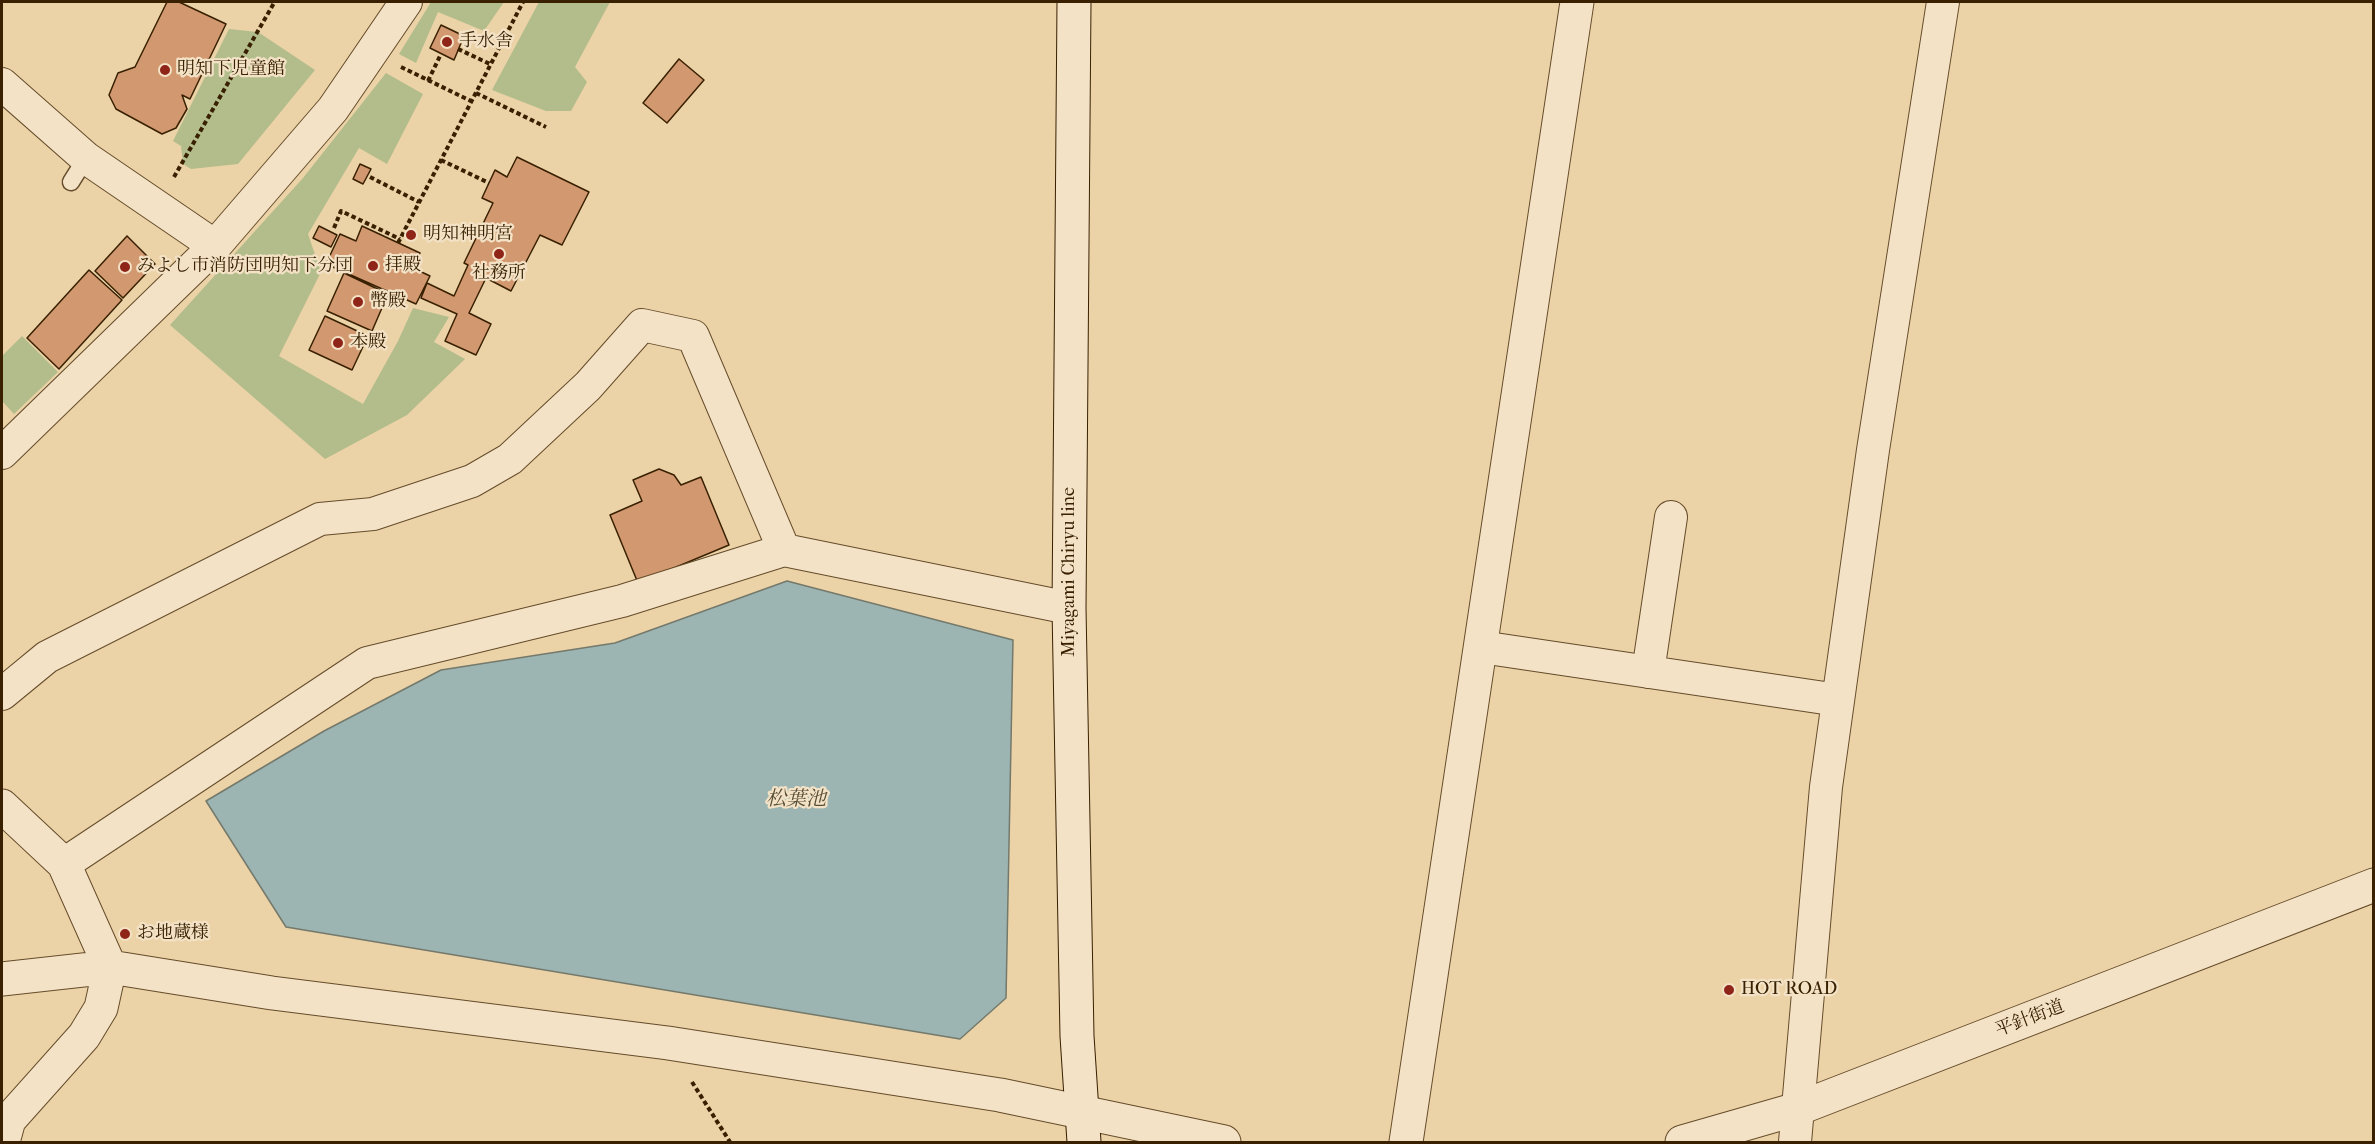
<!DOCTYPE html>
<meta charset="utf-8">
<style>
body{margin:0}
#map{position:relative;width:2375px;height:1144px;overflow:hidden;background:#ecd2a7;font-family:"IM FELL French Canon",serif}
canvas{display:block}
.frame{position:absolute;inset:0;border:3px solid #382000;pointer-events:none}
</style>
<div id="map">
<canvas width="2375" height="1144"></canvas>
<div class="frame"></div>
</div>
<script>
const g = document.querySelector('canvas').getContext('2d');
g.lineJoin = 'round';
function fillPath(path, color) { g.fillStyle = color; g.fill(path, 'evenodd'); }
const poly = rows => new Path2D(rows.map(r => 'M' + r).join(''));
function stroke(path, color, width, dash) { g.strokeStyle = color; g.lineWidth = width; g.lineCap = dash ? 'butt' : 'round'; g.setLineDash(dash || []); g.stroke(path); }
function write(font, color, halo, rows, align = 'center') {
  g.font = font + ' "IM FELL French Canon","Noto Serif JP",serif'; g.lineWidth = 4.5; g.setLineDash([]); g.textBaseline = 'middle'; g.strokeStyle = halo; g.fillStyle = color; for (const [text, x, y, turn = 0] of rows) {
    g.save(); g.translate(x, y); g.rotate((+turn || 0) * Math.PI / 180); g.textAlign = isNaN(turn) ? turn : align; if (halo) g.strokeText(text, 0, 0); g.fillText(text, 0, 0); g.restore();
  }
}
fillPath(poly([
 [431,2,504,2,484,31,438,12,416,63,399,54],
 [539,2,610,2,575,67,587,82,571,111,546,111,492,90],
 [229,29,258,32,315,70,238,164,191,169,183,164,181,146,173,141],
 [386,73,423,94,387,164,359,148,308,234,321,272,279,356,363,404,398,341,413,308,449,317,434,342,465,359,407,415,325,459,170,325,303,178],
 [22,336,58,372,14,414,2,401,2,356]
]), '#b2bd8b');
const water = poly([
 [787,581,1013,640,1006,998,960,1039,286,927,206,801,324,731,441,670,615,643,787,581]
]);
fillPath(water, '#9cb5b2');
stroke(water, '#74796b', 1.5);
const building = poly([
 [167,2,179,2,226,24,190,99,182,95,187,109,176,128,162,134,116,109,109,95,118,73,135,67,167,2],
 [441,25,464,36,454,60,430,48,441,25],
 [679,59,704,80,667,123,643,103,679,59],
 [517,157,589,192,562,245,540,235,511,291,486,278,469,313,491,324,476,355,445,341,457,314,421,298,427,283,454,296,468,265,464,263,493,203,482,198,495,170,507,177,517,157],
 [360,164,371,169,363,184,353,179,360,164],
 [319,226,337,235,331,247,313,238,319,226],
 [362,226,420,253,413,268,430,276,416,304,326,264,340,234,356,241,362,226],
 [127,236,155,264,123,298,95,271,127,236],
 [89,270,122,300,59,369,27,338,89,270],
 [344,273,388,294,372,331,327,311,344,273],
 [325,316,368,336,352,370,309,350,325,316],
 [659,469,674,475,681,485,701,477,729,545,638,583,610,515,642,501,633,480,659,469]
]);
fillPath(building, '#d29970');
stroke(building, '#382000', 1.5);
const service = poly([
 [71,182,86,158]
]);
const minor = poly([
 [2,84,86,158,215,246],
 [2,453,215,246,333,109,406,2],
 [1481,647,1838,700],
 [1648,672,1671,517],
 [2,694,47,657,320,519,373,514,472,481,510,459,588,386,642,325,693,336,784,550],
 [64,864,367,663,622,601,784,550,1069,608],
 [1795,1142,1826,787,1873,450,1943,2]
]);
const tertiary = poly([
 [2,806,64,864,110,967,101,1008,84,1036,9,1120,3,1142],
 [2,979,110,967,272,993,668,1043,1000,1095,1224,1142],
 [1406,1142,1577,2],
 [1682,1142,1797,1109,2374,885]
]);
const secondary = poly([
 [1074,2,1069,608,1077,1036,1084,1142]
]);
stroke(service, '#654c2a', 19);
stroke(minor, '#654c2a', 34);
stroke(tertiary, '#654c2a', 35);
stroke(secondary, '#382000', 35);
stroke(poly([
 [458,49,490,64],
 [401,67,471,101],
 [428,81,441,54],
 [476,93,546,127],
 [441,160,489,183],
 [174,177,274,3,272,2],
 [370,177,419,202],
 [334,228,341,211,400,239],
 [398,243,523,2],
 [692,1082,730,1142]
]), '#382000', 4, [4.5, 3]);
stroke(service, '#f3e2c6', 16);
stroke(minor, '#f3e2c6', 32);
stroke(tertiary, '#f3e2c6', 33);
stroke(secondary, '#f3e2c6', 33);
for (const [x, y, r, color] of [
 [447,42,6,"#8f2418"],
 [165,70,6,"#8f2418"],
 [411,235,6,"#8f2418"],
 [499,254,6,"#8f2418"],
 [373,266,6,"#8f2418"],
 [125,267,6,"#8f2418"],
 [358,302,6,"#8f2418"],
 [338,343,6,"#8f2418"],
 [125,934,6,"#8f2418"],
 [1729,990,6,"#8f2418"]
]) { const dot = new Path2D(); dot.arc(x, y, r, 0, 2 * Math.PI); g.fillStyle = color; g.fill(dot); stroke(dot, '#f3e2c6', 2); }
write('18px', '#382000', '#f3e2c6', [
 ["手水舎",459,42],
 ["明知下児童館",177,70],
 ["明知神明宮",423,235],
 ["拝殿",385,266],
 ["みよし市消防団明知下分団",137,267],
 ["社務所",499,274,"center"],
 ["幣殿",370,302],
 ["本殿",350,343],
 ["お地蔵様",137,934],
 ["HOT ROAD",1741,990]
], 'left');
write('18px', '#382000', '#f3e2c6', [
 ["Miyagami Chiryu line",1070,572,-90],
 ["平針街道",2030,1019,-21]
]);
write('italic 20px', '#564d35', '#f3e2c6', [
 ["松葉池",796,800]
]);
</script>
